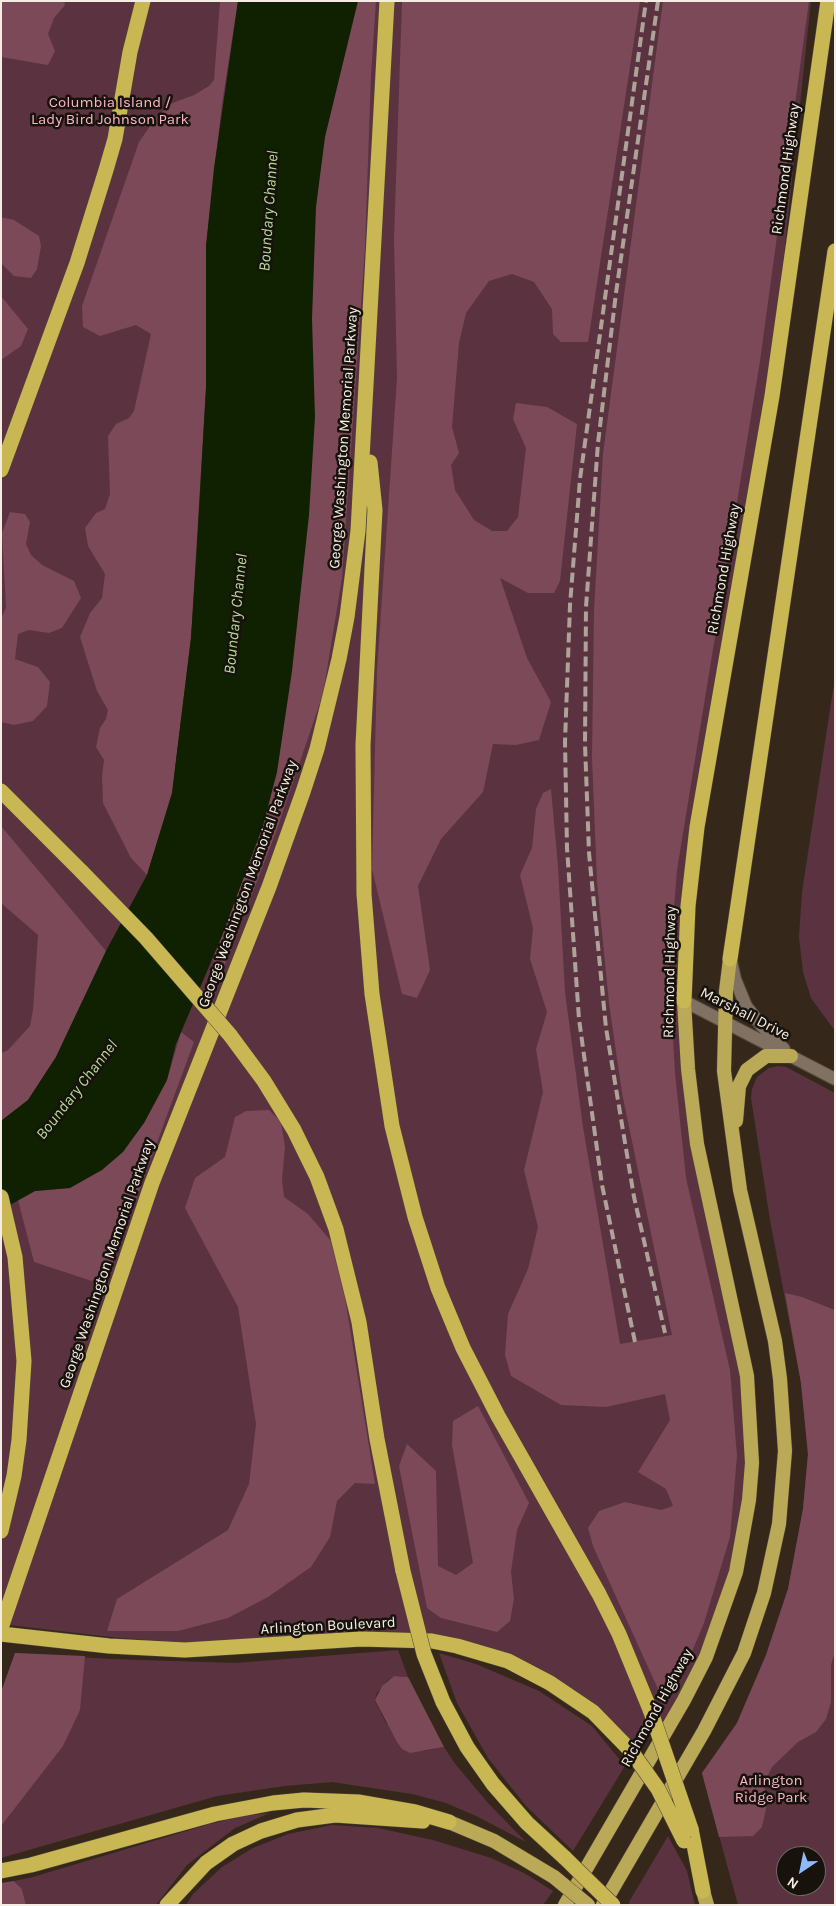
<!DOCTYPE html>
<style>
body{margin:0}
#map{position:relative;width:836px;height:1906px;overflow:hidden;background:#35281b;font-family:Karla,sans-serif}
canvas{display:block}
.frame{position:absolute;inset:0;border:2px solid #f5ece4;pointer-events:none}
.north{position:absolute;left:776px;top:1846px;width:50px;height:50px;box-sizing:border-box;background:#18120d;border:1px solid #706963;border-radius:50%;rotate:214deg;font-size:14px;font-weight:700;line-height:20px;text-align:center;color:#f5ece4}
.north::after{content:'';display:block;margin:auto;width:18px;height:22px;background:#8eb9fc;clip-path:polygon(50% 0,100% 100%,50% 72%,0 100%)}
</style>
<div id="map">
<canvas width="836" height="1906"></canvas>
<div class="frame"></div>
<div class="north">N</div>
</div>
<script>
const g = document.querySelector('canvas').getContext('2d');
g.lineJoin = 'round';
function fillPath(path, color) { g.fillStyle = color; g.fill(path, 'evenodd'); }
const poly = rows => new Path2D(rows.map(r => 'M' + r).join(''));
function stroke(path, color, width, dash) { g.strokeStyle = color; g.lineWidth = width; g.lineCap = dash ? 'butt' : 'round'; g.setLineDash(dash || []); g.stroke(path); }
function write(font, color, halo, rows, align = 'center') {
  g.font = font + ' Karla,sans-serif'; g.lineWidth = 5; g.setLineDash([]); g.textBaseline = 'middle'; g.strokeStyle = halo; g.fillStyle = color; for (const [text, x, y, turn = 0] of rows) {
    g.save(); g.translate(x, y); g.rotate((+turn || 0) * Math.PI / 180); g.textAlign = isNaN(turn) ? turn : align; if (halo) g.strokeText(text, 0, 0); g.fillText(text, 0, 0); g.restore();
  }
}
fillPath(poly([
 [1,1,238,1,206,246,206,388,147,875,106,951,88,992,28,1100,1,1121],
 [349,1,811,1,765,433,688,906,688,1069,751,1418,743,1541,684,1700,631,1751,572,1696,457,1646,253,1647,119,1638,1,1624,1,1203,96,1118],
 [835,677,835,1031,811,998,803,972,799,937,802,892],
 [778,1066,786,1067,835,1093,835,1905,738,1905,702,1773,737,1723,766,1655,788,1589,803,1509,808,1455,801,1383,770,1220,751,1098,752,1089,757,1077,769,1068],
 [786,1856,816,1856,816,1886,786,1886],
 [398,1650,408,1677,394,1676,387,1681,377,1693,375,1700,386,1723,424,1751,444,1747,456,1765,489,1804,526,1842,476,1816,446,1803,412,1794,332,1782,285,1786,217,1796,1,1858,1,1692,15,1653,111,1659,236,1663],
 [439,1653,476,1664,539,1691,592,1726,625,1766,573,1851,526,1806,488,1758,457,1703],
 [270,1813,235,1828,187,1865,156,1905,26,1905,22,1889,14,1881,33,1877,210,1824,243,1816],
 [332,1825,378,1828,433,1840,491,1858,524,1873,553,1891,543,1905,186,1905,193,1894,222,1867,253,1848,288,1834],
 [668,1836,687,1871,695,1905,630,1905,629,1902]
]), '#5b3240');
fillPath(poly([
 [1,1,64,1,65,5,54,18,48,34,55,51,48,65,1,57],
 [220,1,238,1,222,104,206,246,206,388,191,638,172,793,147,875,131,858,103,803,102,776,104,760,96,747,100,728,106,719,108,710,97,691,80,637,90,613,102,598,105,574,88,546,85,528,96,513,105,509,110,494,108,436,116,424,129,418,134,411,151,334,136,325,100,336,83,327,82,306,139,142,155,119,170,104,194,95,209,86,214,80],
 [331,1,376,1,371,75,365,248,342,578,323,694,276,832,222,972,212,959,222,936,316,98],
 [402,1,640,1,588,342,561,342,553,334,552,309,534,282,512,274,489,281,466,313,459,343,452,427,459,453,451,465,455,490,474,520,492,531,507,531,518,517,526,448,513,419,516,403,547,407,577,424,560,581,554,593,528,593,500,578,527,658,551,702,539,740,516,745,493,744,483,792,441,839,418,886,430,970,417,998,402,994,372,869,377,670,397,378,394,239],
 [663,1,809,1,760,361,677,870,669,969,675,1073,686,1178,730,1370,737,1456,730,1537,704,1623,682,1675,663,1700,593,1546,588,1528,599,1511,625,1502,661,1510,673,1506,666,1489,638,1472,670,1420,665,1394,606,1407,561,1405,511,1376,505,1355,508,1314,528,1269,538,1227,524,1170,543,1092,536,1049,547,1012,530,959,533,928,520,875,532,848,536,809,543,793,551,789,558,866,565,992,583,1127,620,1344,672,1335,622,1093,609,1003,597,882,592,758,594,610,603,454],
 [1,217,14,220,39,236,41,246,37,269,31,278,14,276,1,263],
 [1,296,28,329,21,346,1,360],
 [10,512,25,514,30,522,26,544,31,555,42,565,74,581,81,598,62,628,49,633,29,630,18,634,15,659,38,667,50,682,47,706,33,721,14,725,1,722,1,618,6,608,2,533],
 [1,826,106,951,56,1057,28,1100,2,1120,1,1053,8,1050,30,1026,33,1010,38,935,1,903],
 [181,1032,194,1042,110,1270,92,1281,34,1262,18,1200,35,1191,70,1188,144,1123,167,1080],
 [269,1110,281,1122,285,1147,282,1179,284,1197,308,1214,337,1248,375,1484,355,1483,337,1501,330,1537,311,1567,268,1597,228,1618,178,1631,107,1631,117,1599,228,1530,249,1484,256,1424,238,1307,185,1208,195,1178,225,1157,235,1117,246,1111],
 [785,1293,802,1297,835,1310,835,1652,831,1665,831,1702,826,1719,816,1732,798,1742,772,1767,764,1783,767,1804,762,1827,753,1836,719,1837,702,1773,737,1723,766,1655,788,1589,803,1509,808,1454,801,1383],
 [478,1406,529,1503,517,1530,511,1572,514,1599,510,1621,497,1632,441,1618,427,1608,399,1466,407,1444,436,1471,438,1566,456,1575,473,1563,452,1445,453,1421],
 [15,1653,85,1656,80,1710,63,1746,1,1826,1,1692],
 [394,1676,408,1677,444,1747,410,1753,402,1749,397,1742,375,1700,382,1686],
 [14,1881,22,1889,26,1905,1,1905,1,1883]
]), '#7c4959');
fillPath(poly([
 [238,1,358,1,325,137,316,207,312,319,315,417,309,515,292,671,277,772,263,826,222,936,176,1044,167,1080,144,1123,123,1152,102,1170,70,1188,35,1191,1,1210,1,1121,28,1100,56,1057,106,951,147,875,172,793,191,638,197,548,206,388,206,246,214,168]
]), '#102102');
const tertiary = poly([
 [731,961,735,979,746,1006,761,1025,784,1049],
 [684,1001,835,1079]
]);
const trunk = poly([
 [736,1121,739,1086,747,1070,766,1056,791,1056],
 [449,1822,494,1841,554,1877],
 [703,1891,707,1905],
 [565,1905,684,1700,706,1657,736,1572,749,1500,752,1463,747,1376,697,1144,688,1069,684,1001],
 [603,1905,704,1731,744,1653,764,1593,779,1524,785,1451,780,1379,775,1341,740,1190,724,1071,726,991,730,959]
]);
const motorway = poly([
 [370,462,375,510,363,745,364,894,372,994,392,1126,415,1217,438,1288,463,1348,498,1416,599,1594,619,1634,651,1712],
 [1,470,77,263,106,170,115,139,130,52,143,1],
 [1,791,82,872],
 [730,959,835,251],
 [684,1001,688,906,697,827,772,396,828,1],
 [230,1035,264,1081,294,1130,317,1177,336,1229,359,1322,377,1439,403,1571],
 [1,1197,15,1257,24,1361,19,1440,14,1476,1,1531],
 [1,1628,152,1183,269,887,303,792,317,749,339,659,347,617,358,531,387,1],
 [1,1634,109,1646,185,1650,361,1639,432,1641,457,1646,508,1661,550,1683,593,1712,631,1751],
 [443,1702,467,1747,493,1784,527,1823,565,1858],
 [691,1829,703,1891],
 [1,1871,31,1865,215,1814,273,1803,304,1800,358,1802,415,1812,449,1822],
 [167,1905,206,1863,233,1844,261,1831,297,1820,335,1815,423,1821]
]);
stroke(tertiary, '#51463b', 14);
stroke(trunk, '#51463b', 15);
stroke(motorway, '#51463b', 16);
stroke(tertiary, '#817162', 12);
stroke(trunk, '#baa956', 14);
stroke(motorway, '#c8b753', 15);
stroke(poly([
 [658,1,616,293,598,443,586,607,585,744,589,853,606,1028,634,1197,665,1333],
 [635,1342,602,1185,579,1019,567,848,565,742,570,605,580,479,646,1]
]), '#ada399', 4, [10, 5]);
const trunkBridge = poly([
 [554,1877,588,1905]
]);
const motorwayBridge = poly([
 [82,872,146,938,230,1035],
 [403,1571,424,1654,443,1702],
 [651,1712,691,1829],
 [631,1751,658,1789,684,1841],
 [565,1858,613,1905]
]);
stroke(trunkBridge, '#51463b', 15, []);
stroke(motorwayBridge, '#51463b', 16, []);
stroke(trunkBridge, '#baa956', 14);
stroke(motorwayBridge, '#c8b753', 15);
write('15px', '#fab6ca', '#18120d', [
 ["Columbia Island /",110,103],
 ["Lady Bird Johnson Park",110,120],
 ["Arlington",771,1781],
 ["Ridge Park",771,1798]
]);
write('15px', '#f5ece4', '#18120d', [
 ["Richmond Highway",786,169,-82],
 ["George Washington Memorial Parkway",344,438,-86],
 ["Richmond Highway",724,569,-80],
 ["George Washington Memorial Parkway",248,884,-70],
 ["Richmond Highway",670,972,-89],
 ["Marshall Drive",745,1014,27],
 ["George Washington Memorial Parkway",107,1264,-71],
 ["Arlington Boulevard",328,1626,-3],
 ["Richmond Highway",657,1708,-61]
]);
write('italic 16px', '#b3dd96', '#18120d', [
 ["Boundary Channel",269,211,-86],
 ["Boundary Channel",236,614,-84],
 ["Boundary Channel",77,1090,-52]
]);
</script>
